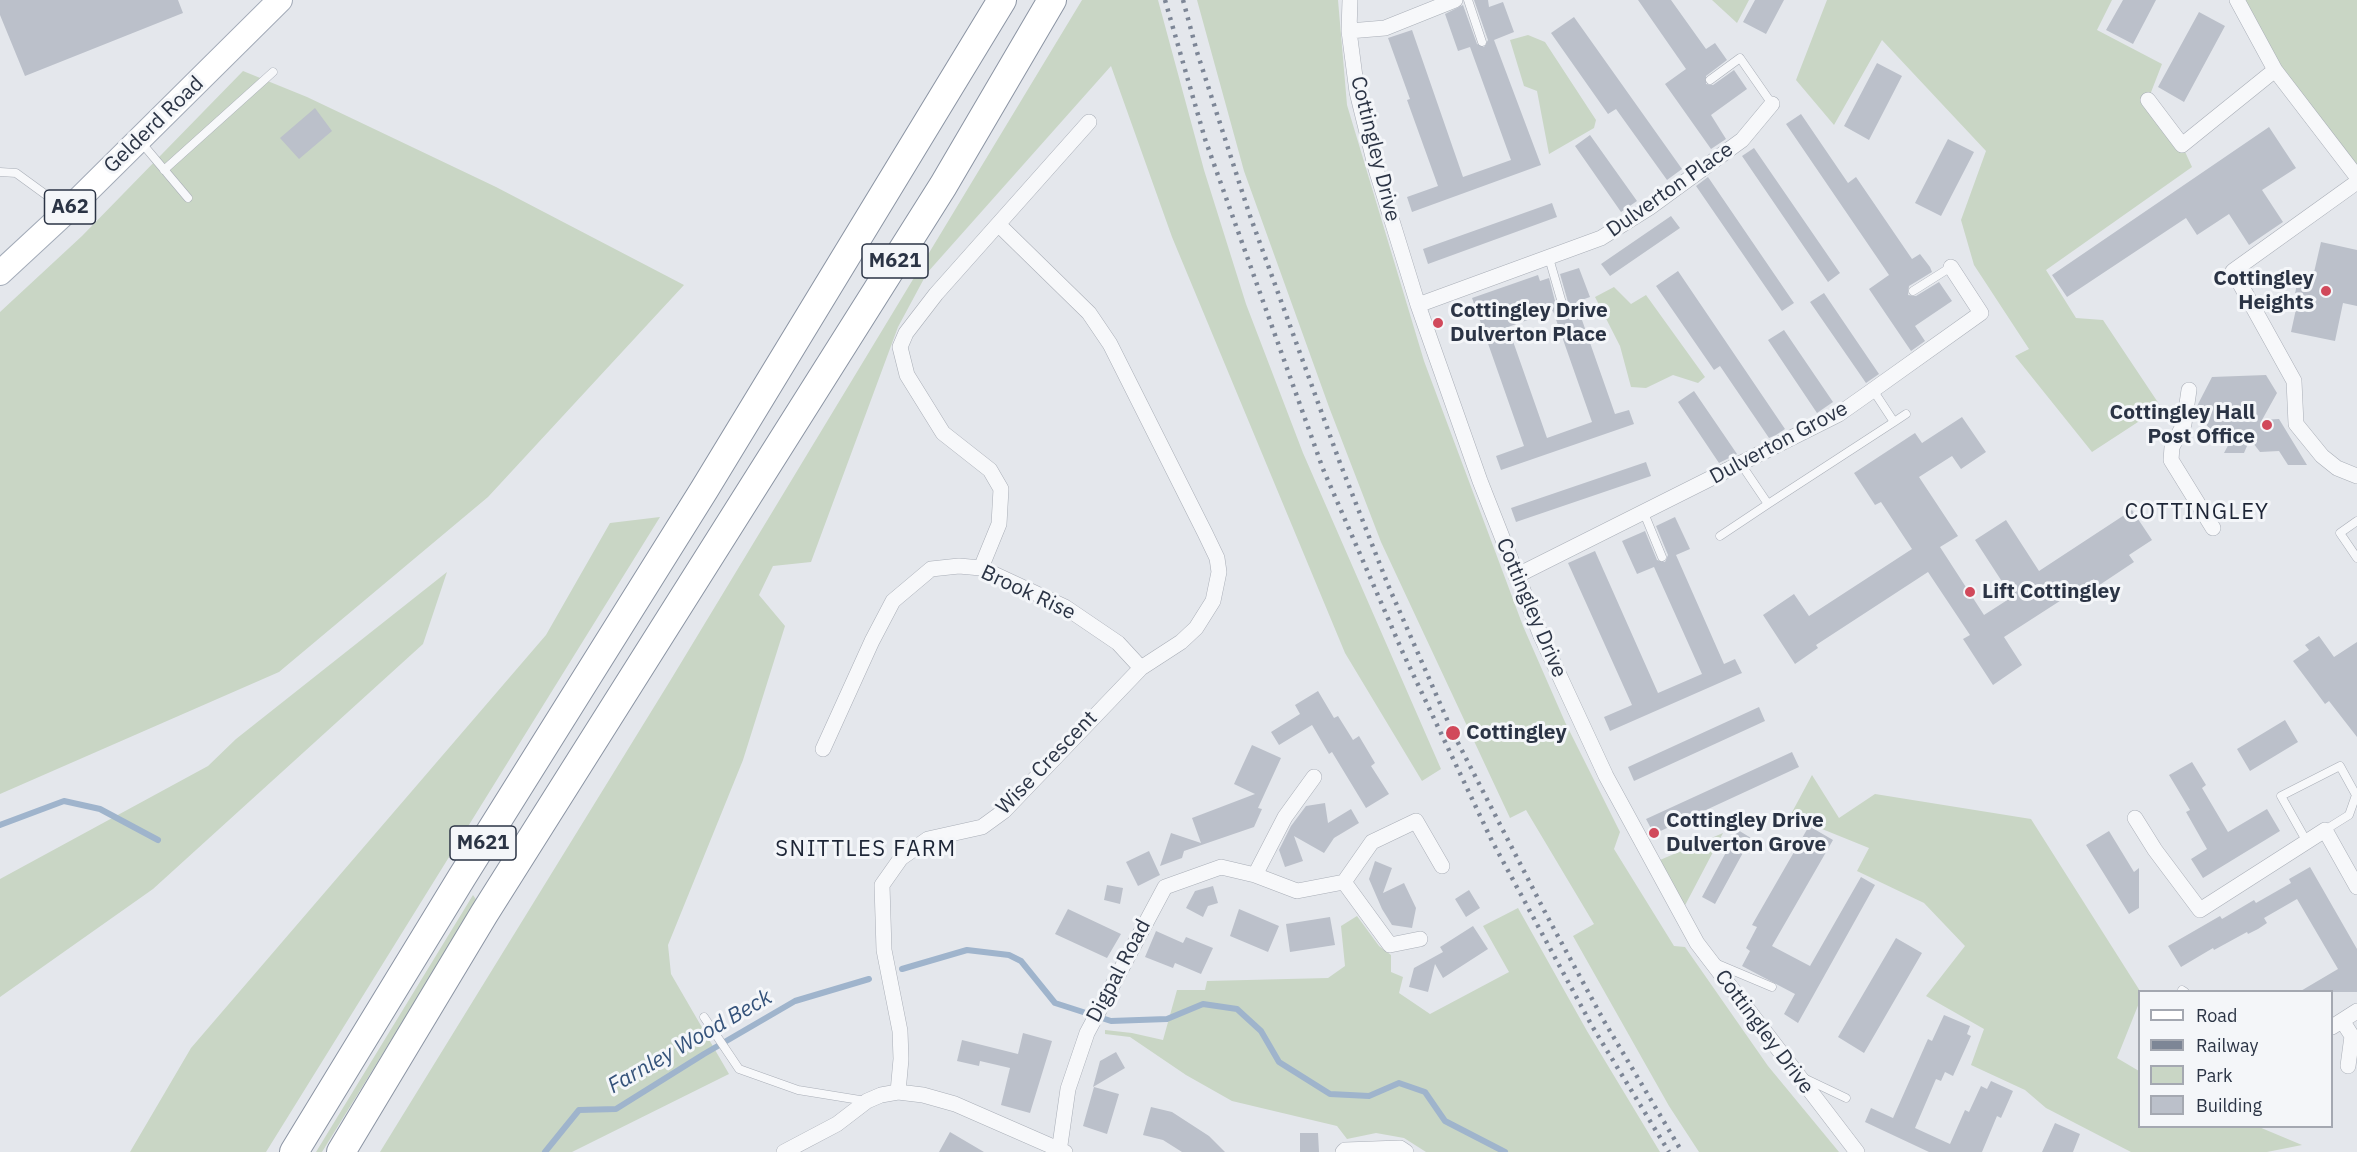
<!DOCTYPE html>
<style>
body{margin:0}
#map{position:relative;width:2357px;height:1152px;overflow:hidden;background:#e4e7ec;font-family:"IBM Plex Sans",sans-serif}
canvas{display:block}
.legend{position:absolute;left:2138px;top:990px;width:195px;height:138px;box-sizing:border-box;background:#f4f6f9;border:2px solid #a4a8b1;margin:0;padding:8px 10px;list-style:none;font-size:18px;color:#2b3445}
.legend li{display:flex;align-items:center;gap:12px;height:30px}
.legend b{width:30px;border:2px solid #a4a8b1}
</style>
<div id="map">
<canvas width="2357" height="1152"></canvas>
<ul class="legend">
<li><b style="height:8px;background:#fff"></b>Road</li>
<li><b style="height:8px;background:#7d8696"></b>Railway</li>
<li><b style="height:16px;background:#c9d6c5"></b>Park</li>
<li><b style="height:16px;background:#bbc0ca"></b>Building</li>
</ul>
</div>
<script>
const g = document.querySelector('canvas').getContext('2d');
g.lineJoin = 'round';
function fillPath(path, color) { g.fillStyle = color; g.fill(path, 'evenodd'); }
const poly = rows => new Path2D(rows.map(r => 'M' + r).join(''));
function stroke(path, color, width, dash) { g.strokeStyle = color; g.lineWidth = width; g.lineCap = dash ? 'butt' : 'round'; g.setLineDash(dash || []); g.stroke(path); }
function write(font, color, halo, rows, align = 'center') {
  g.font = font + ' "IBM Plex Sans",sans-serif'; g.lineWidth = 6; g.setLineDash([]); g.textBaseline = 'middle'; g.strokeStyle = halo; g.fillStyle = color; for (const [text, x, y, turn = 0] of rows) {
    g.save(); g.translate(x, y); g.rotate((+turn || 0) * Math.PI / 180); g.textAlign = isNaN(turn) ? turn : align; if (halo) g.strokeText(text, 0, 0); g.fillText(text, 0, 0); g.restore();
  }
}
fillPath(poly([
 [1082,0,1158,0,1204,170,1246,304,1303,453,1441,769,1422,781,1345,653,1172,237,1111,66,927,273,898,327,811,562,773,566,759,595,785,626,743,760,668,945,671,974,729,1074,572,1152,380,1152,670,681],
 [1197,0,1338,0,1347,105,1424,361,1523,626,1565,722,1620,832,1614,849,1674,946,1685,947,1768,1066,1839,1152,1699,1152,1669,1106,1573,936,1594,924,1526,810,1510,818,1381,542,1329,407,1244,171],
 [1712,0,1749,0,1737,23],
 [1827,0,2112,0,2097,30,2162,64,2148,100,2182,145,2192,167,2046,270,2076,318,2103,320,2161,407,2092,452,2015,356,2029,349,1974,265,1961,220,1986,151,1882,40,1834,125,1796,80],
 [2237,0,2357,0,2357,177,2275,70],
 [1528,35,1545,42,1596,120,1594,128,1549,154,1537,91,1524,86,1510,40],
 [243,71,307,97,496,187,684,285,488,497,279,672,0,794,0,312,82,236],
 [1614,287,1631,304,1646,295,1705,377,1698,383,1673,375,1646,388,1631,387,1620,346,1595,297],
 [660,517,266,1152,130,1152,191,1048,546,635,610,523],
 [447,572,423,644,153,889,0,997,0,879,208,766,236,739],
 [1812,775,1839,818,1875,794,2031,819,2140,991,2139,1003,2117,1058,2139,1071,2140,1126,2259,1127,2302,1145,2267,1152,2131,1152,2046,1108,2025,1090,1971,1065,1984,1029,1926,996,1965,946,1924,903,1857,871,1869,848,1790,816],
 [1723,833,1681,913,1653,863],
 [473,895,477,901,322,1152,316,1152],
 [1518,908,1587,1031,1660,1152,1426,1152,1404,1138,1376,1133,1347,1139,1337,1126,1232,1101,1186,1075,1130,1037,1105,1034,1105,1030,1132,1033,1163,1040,1177,990,1205,990,1207,981,1328,978,1345,966,1341,926,1357,916,1379,946,1391,955,1391,972,1403,977,1399,993,1430,1014,1509,972,1483,926]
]), '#c9d6c5');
stroke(poly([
 [0,825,64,801,100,809,158,840],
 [902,969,967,950,1009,955,1021,961,1055,1003,1111,1021,1167,1019,1203,1004,1237,1009,1261,1031,1279,1062,1330,1094,1369,1096,1399,1083,1425,1092,1445,1121,1505,1152],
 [545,1152,579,1110,616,1109,704,1054,795,1001,869,979]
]), '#9fb4cc', 6);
fillPath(poly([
 [0,0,178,0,183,13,25,76,0,15],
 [1474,0,1488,0,1489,7,1503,2,1514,32,1494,40,1541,165,1412,212,1407,197,1438,186,1407,100,1410,99,1388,38,1412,30,1463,177,1511,160,1470,47,1458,51,1445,14,1463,5,1477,44,1484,47,1488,40],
 [1638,0,1671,0,1706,49,1715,43,1727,60,1706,76,1706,84,1713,85,1734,70,1747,89,1711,115,1726,139,1711,149,1665,84,1686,69],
 [1755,0,1784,0,1766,34,1743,22],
 [2123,0,2156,0,2133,44,2106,30],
 [2199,12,2225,26,2184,102,2158,87],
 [1574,17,1682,169,1667,180,1616,109,1608,114,1551,33],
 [1877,63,1902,76,1869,140,1844,126],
 [315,108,332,131,299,159,280,138],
 [1801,114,1848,183,1856,177,1912,259,1920,254,1930,267,1932,272,1909,286,1908,295,1916,296,1939,282,1952,301,1915,326,1925,341,1911,351,1869,289,1889,275,1786,124],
 [2269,127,2296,168,2262,190,2283,222,2249,245,2229,214,2197,235,2186,218,2067,297,2052,275],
 [1590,135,1637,201,1621,212,1575,146],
 [1948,139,1974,152,1941,216,1915,203],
 [1754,148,1840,273,1828,282,1742,156],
 [1708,177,1794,303,1782,311,1696,186],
 [1552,203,1557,217,1428,264,1423,249],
 [1671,216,1680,228,1610,276,1601,264],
 [2321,242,2357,250,2357,306,2343,303,2335,341,2291,332,2298,300,2294,299,2298,278,2312,281],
 [1579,268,1590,297,1576,302,1582,320,1615,414,1629,410,1634,424,1501,470,1496,456,1524,446,1472,298,1538,275,1540,281,1549,278,1556,305,1563,309,1568,302,1560,274],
 [1553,311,1592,422,1547,438,1508,327],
 [1678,271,1785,429,1776,435,1769,438,1720,366,1714,370,1656,286],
 [1824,293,1879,374,1866,383,1810,302],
 [1784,330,1833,402,1817,413,1768,340],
 [2266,375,2277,393,2262,420,2279,419,2307,465,2288,465,2279,451,2260,452,2250,439,2244,453,2224,453,2232,438,2215,438,2196,408,2212,377],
 [1694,391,1737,454,1719,463,1678,402],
 [1962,417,1986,452,1961,469,1952,456,1919,477,1958,536,1940,547,1984,615,2012,597,1975,540,2006,520,2039,571,2132,510,2152,540,2129,555,2134,562,2098,586,2094,579,2004,637,2022,665,1993,685,1963,639,1970,635,1928,572,1816,645,1818,648,1795,664,1763,615,1794,594,1809,616,1912,549,1881,502,1875,505,1854,473,1915,433,1922,443],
 [1646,462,1651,476,1516,522,1511,508],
 [1675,517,1690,549,1676,555,1724,664,1735,659,1742,673,1610,731,1604,717,1632,705,1568,563,1595,551,1658,693,1702,674,1654,567,1637,574,1622,541,1645,531,1657,560,1665,562,1668,555,1656,526],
 [2319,636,2334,657,2357,642,2357,737,2329,701,2325,704,2293,661,2309,650,2305,645],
 [1318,691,1334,718,1338,716,1353,740,1359,736,1375,763,1371,766,1389,794,1366,808,1332,752,1329,754,1312,725,1279,745,1271,732,1300,714,1295,705],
 [1759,707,1765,721,1634,781,1628,767],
 [2285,720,2298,742,2250,771,2237,749],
 [1252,745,1281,758,1258,808,1262,809,1254,827,1184,851,1182,858,1160,866,1171,833,1201,843,1192,818,1255,794,1234,784],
 [1792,752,1799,767,1654,834,1646,819],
 [2192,762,2206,785,2202,788,2228,832,2267,809,2280,831,2203,878,2191,859,2207,849,2186,812,2190,810,2169,775],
 [1325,803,1328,823,1351,809,1359,823,1334,838,1324,853,1294,836,1303,861,1285,867,1279,850,1291,826,1306,806],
 [1809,826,1833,840,1772,946,1810,966,1861,877,1875,885,1798,1023,1784,1014,1795,994,1742,966,1750,951,1746,948,1757,927,1752,925],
 [1738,830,1751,838,1715,904,1702,897],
 [2109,831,2134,872,2139,868,2139,908,2129,914,2086,845],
 [1149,851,1160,875,1138,886,1126,862],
 [1375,861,1392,868,1383,893,1404,883,1416,908,1412,928,1392,925,1382,909,1369,879],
 [2310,867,2357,949,2357,992,2299,992,2338,969,2297,899,2264,918,2267,923,2258,929,2248,934,2247,932,2214,950,2213,948,2181,967,2168,946,2220,916,2222,919,2254,900,2256,903,2291,883,2289,879],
 [1107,885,1123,888,1120,904,1104,900],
 [1213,886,1218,903,1208,906,1203,917,1186,908,1195,891],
 [1469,890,1480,908,1466,917,1455,899],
 [1068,909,1121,934,1107,958,1055,934],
 [1239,909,1279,926,1268,952,1230,936],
 [1330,917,1335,945,1290,952,1286,924],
 [1473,926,1488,949,1443,978,1435,964,1428,992,1409,987,1414,968,1443,952,1440,947],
 [1156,931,1183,943,1186,937,1213,948,1201,974,1175,963,1173,968,1145,957],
 [1896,938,1922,953,1864,1053,1838,1037],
 [1944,1015,1970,1026,1967,1034,1971,1036,1953,1076,1945,1072,1941,1081,1936,1079,1915,1128,1950,1144,1965,1110,1969,1112,1981,1086,1987,1089,1991,1081,2013,1091,2001,1118,1997,1116,1982,1152,1929,1152,1865,1122,1871,1108,1893,1118,1928,1039,1932,1041],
 [1023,1033,1052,1041,1030,1113,1001,1105,1010,1068,980,1061,979,1066,957,1061,962,1040,1018,1054],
 [1116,1052,1125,1068,1093,1087,1100,1061],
 [1094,1087,1119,1094,1107,1134,1083,1126],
 [1151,1107,1172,1112,1209,1136,1225,1152,1182,1152,1163,1140,1143,1135],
 [2055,1123,2080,1134,2073,1152,2042,1152],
 [950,1132,984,1152,939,1152],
 [1300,1133,1318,1133,1319,1152,1300,1152]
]), '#bbc0ca');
const lane = poly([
 [1468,0,1482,42],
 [1710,80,1740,58,1772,104],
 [140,141,188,198],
 [164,170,273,72],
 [0,172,16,173,64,208],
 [1549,258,1562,303],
 [1913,291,1951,267],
 [1894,422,1906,414],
 [1741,464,1768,504,1894,422,1873,390],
 [1644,513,1662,557],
 [2357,521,2340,533,2357,558],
 [1720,536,1768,504],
 [2307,842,2281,796,2340,766,2356,795,2349,815,2325,830],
 [1715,963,1772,987],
 [2182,990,2185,992],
 [704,1017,739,1069,798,1090,866,1101],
 [1804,1078,1846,1098]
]);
const street = poly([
 [1350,0,1349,31,1357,92,1376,169,1418,305,1480,481,1541,636,1606,776,1697,943,1857,1152],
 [2237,0,2275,70,2357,177],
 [1349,31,1385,28,1455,0],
 [2148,100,2182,145,2275,70],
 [2357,182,2233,271,2294,381,2296,424,2322,456,2337,468,2357,476],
 [1418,305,1601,238,1649,208,1742,140,1772,104],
 [2189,390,2184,424,2172,447,2171,460,2213,528],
 [981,568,999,524,1001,489,990,470,943,433,907,375,900,347,906,333,936,294,1089,122],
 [1516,576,1839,414,1873,390,1981,313,1951,267],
 [823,749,872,641,893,601,931,569,959,566,981,568,1065,607,1118,643,1141,668],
 [2135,818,2155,850,2200,910,2325,830,2357,887],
 [1255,875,1297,891,1344,882,1372,842,1416,821,1442,866],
 [1344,882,1390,945,1420,939],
 [2343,1022,2352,1036,2348,1066],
 [2332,1027,2357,1011],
 [898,1092,901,1059,900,1031,884,950,882,885,901,858,928,839,982,827,1004,811,1141,668,1181,642,1196,628,1213,601,1219,572,1217,558,1205,533,1110,344,1089,313,999,225],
 [784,1152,837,1124,867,1101,881,1095,898,1092,923,1095,955,1104,1065,1152],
 [1059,1152,1068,1089,1087,1033,1165,887,1221,867,1255,875,1285,817,1314,777],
 [1343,1152,1345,1150,1400,1148,1406,1152]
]);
const primary = poly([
 [0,273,68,210,280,0]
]);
const highway = poly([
 [294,1152,462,877,704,490,1002,0],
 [341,1152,484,914,943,186,1052,0]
]);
stroke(lane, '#a9aeb7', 9);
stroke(street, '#a9aeb7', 16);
stroke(primary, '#a3abb8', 26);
stroke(highway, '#8b94a3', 30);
stroke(lane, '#f7f8fa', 8);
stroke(street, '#f7f8fa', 15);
stroke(primary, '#fff', 24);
stroke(highway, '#fff', 28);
stroke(poly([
 [1165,0,1205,139,1323,469,1403,653,1492,841,1592,1026,1669,1152],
 [1183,0,1197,52,1249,213,1340,463,1388,585,1453,733,1547,916,1604,1021,1682,1152]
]), '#7d8696', 4.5, [3, 6]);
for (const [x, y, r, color] of [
 [2326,291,6,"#d1495b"],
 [1438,323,6,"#d1495b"],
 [2267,425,6,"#d1495b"],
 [1970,592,6,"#d1495b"],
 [1453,733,8,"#d1495b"],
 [1654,833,6,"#d1495b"]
]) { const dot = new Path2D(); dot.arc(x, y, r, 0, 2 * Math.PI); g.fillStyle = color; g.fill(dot); stroke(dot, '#f4f6f9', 2); }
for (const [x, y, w] of [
 [70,207,51],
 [895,261,66],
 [483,843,66]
]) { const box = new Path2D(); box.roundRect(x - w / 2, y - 17, w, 34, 4.5); g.fillStyle = '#f4f6f9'; g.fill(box); stroke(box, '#2b3445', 1.5); }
write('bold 20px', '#2b3445', null, [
 ["A62",70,207],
 ["M621",895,261],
 ["M621",483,843]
]);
write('21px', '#2b3445', '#f4f6f9', [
 ["Gelderd Road",154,125,-44],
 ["Cottingley Drive",1375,149,76],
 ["Dulverton Place",1670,190,-35],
 ["Dulverton Grove",1779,443,-28],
 ["Brook Rise",1028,593,25],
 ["Cottingley Drive",1531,608,67],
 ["Wise Crescent",1047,763,-46],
 ["Digpal Road",1119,971,-62],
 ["Cottingley Drive",1764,1032,53]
]);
write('bold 21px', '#2b3445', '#f4f6f9', [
 ["Cottingley",2314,279,"right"],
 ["Heights",2314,303,"right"],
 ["Cottingley Drive",1450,311],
 ["Dulverton Place",1450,335],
 ["Cottingley Hall",2255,413,"right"],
 ["Post Office",2255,437,"right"],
 ["Lift Cottingley",1982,592],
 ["Cottingley",1466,733],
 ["Cottingley Drive",1666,821],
 ["Dulverton Grove",1666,845]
], 'left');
g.letterSpacing = '1.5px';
write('22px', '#1d2536', '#f4f6f9', [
 ["COTTINGLEY",2197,513],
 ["SNITTLES FARM",866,850]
]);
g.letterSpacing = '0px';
write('italic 22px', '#34527a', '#f4f6f9', [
 ["Farnley Wood Beck",690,1042,-30]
]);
</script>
